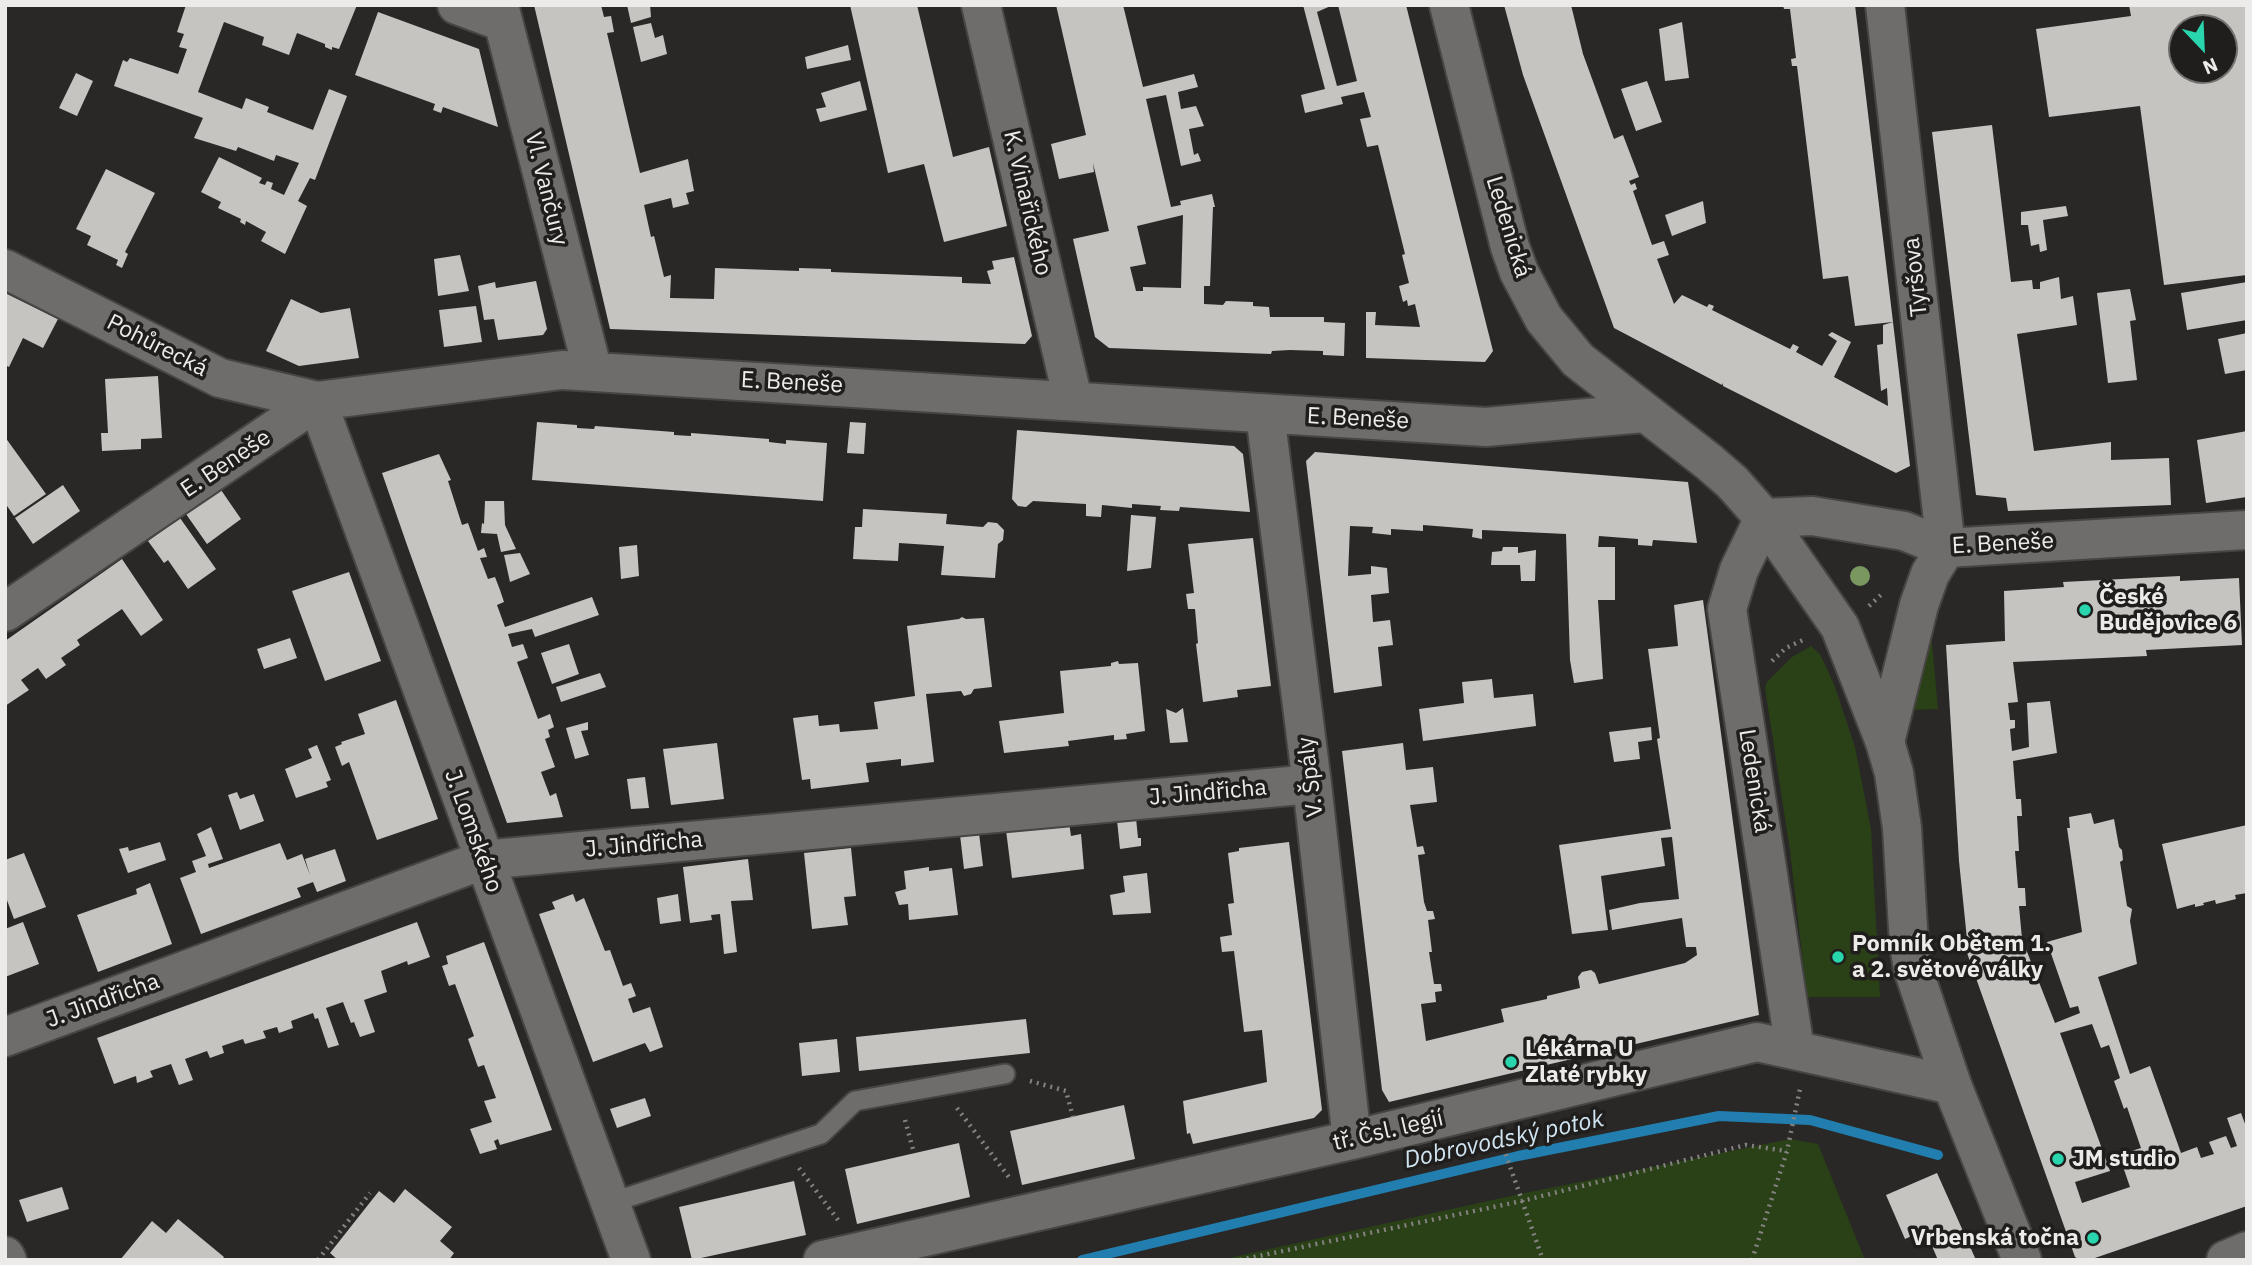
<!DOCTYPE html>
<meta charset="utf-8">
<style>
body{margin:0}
#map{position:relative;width:2252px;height:1265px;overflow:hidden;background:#292826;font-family:"IBM Plex Sans",sans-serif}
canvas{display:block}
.frame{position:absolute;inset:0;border:7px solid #ecebe9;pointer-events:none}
.north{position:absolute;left:2168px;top:14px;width:70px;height:70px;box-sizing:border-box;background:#1f1e1c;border:2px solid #71706e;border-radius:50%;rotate:157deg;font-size:19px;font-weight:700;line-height:28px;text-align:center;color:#ecebe9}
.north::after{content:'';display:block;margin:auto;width:24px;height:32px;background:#28d5ad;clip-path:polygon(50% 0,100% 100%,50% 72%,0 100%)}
</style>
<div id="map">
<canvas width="2252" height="1265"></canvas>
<div class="frame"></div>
<div class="north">N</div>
</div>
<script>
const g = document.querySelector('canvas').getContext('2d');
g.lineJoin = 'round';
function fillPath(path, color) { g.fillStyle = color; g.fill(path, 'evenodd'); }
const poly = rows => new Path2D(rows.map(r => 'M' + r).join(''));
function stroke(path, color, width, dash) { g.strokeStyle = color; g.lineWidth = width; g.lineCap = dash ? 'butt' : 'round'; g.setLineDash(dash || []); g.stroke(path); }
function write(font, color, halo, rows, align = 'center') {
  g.font = font + ' "IBM Plex Sans",sans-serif'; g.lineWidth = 7; g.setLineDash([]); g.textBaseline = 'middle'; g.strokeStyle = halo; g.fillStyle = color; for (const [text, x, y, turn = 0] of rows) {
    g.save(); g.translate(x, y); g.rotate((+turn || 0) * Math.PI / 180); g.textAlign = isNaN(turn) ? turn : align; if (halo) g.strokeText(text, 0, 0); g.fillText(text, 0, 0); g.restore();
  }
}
fillPath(poly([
 [1930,621,1938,709,1909,710],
 [1811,646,1820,654,1834,684,1855,747,1871,829,1880,997,1807,997,1790,851,1765,688,1767,682,1792,657],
 [1790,1139,1818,1144,1865,1260,1220,1260,1506,1197]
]), '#2a4016');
stroke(poly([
 [1082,1260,1518,1156,1719,1116,1810,1120,1938,1155]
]), '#217eae', 10);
fillPath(poly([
 [186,5,357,5,339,49,332,47,332,50,325,47,325,44,297,33,289,55,262,45,264,37,224,22,198,92,242,109,246,98,269,107,267,112,313,130,329,89,347,96,315,180,310,178,298,201,307,206,285,254,261,241,266,232,246,221,245,225,240,222,241,219,218,208,221,202,201,192,219,157,262,178,259,183,265,185,267,181,273,183,271,189,284,195,299,163,276,155,274,161,238,147,236,151,194,138,203,118,114,86,123,60,127,62,130,58,178,74,187,49,179,47,184,34,177,32],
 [534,5,601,5,604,17,611,16,614,32,607,33,640,173,688,159,694,191,686,193,689,204,673,208,671,198,644,205,651,237,654,236,664,277,671,275,670,298,714,299,715,268,799,271,799,268,831,269,831,272,962,277,962,283,991,284,987,271,994,269,992,261,1014,257,1032,336,1025,344,610,329],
 [627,5,650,5,651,17,631,23],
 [850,5,917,5,953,157,989,147,1007,226,944,242,924,164,888,173],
 [1056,5,1123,5,1143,87,1194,74,1198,87,1178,92,1181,109,1196,106,1204,126,1189,129,1194,155,1198,153,1201,161,1181,166,1166,95,1146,99,1171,207,1181,205,1180,201,1212,194,1215,207,1213,207,1210,286,1204,286,1204,304,1223,305,1226,301,1253,302,1253,306,1269,307,1270,317,1324,317,1324,322,1345,323,1344,356,1323,355,1323,351,1290,350,1272,351,1271,354,1109,348,1095,337,1073,239,1109,231,1093,163,1094,172,1059,179,1051,144,1086,135],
 [1183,215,1181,288,1143,287,1143,291,1136,291,1130,267,1146,264,1137,226],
 [1303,5,1333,5,1317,12,1337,86,1357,81,1338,5,1406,5,1493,351,1485,362,1366,358,1366,312,1376,312,1375,325,1420,327,1415,304,1408,306,1407,300,1403,302,1399,286,1409,283,1402,255,1405,254,1378,145,1367,147,1360,119,1371,117,1364,92,1341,97,1343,104,1305,113,1301,95,1325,89],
 [1504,5,1571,5,1583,54,1614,139,1623,135,1639,177,1629,181,1631,185,1635,183,1637,189,1633,191,1652,245,1664,241,1669,255,1657,259,1674,304,1682,295,1707,307,1709,304,1714,306,1712,310,1790,349,1793,344,1799,347,1796,352,1822,366,1837,341,1828,335,1832,332,1851,342,1834,377,1888,406,1887,388,1881,391,1877,345,1883,344,1883,325,1893,322,1855,326,1848,276,1823,279,1797,66,1792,66,1791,59,1796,58,1790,9,1784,9,1783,5,1855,5,1893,322,1910,466,1896,473,1723,386,1723,383,1722,385,1614,328,1523,75],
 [2129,5,2247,5,2247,275,2164,285,2140,106,2049,117,2036,29,2131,16],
 [2182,28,2224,28,2224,70,2182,70],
 [378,12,479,49,498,127,443,107,441,113,433,110,435,104,355,75],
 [1682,22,1689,78,1665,81,1659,29],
 [651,23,655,38,663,35,667,54,641,62,633,27],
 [848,45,851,60,807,69,805,57],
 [76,73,93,81,77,116,59,108],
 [860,81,867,110,820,122,816,109,826,107,821,93],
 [1647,81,1662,122,1636,131,1621,89],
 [1992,125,2011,282,2032,280,2033,289,2040,289,2040,282,2059,277,2061,299,2073,296,2077,325,2017,334,2034,451,2111,442,2111,460,2169,458,2171,505,2008,511,2006,498,1976,495,1932,132],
 [106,169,155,193,125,252,128,254,122,268,116,265,118,260,87,245,91,236,76,229],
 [1703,201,1706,223,1672,236,1665,215],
 [2066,206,2068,216,2043,220,2047,250,2040,252,2039,244,2031,246,2028,225,2021,225,2021,212],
 [460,255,469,291,438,296,434,259],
 [536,281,547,329,543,335,498,340,494,319,484,320,478,286,495,282,496,288],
 [2247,282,2247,320,2187,330,2181,293],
 [2130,289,2136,320,2130,321,2137,380,2108,383,2097,293],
 [5,293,58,319,43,348,23,338,9,367,5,365],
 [291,299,321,313,350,308,359,358,299,366,266,351],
 [476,306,482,342,444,347,439,310],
 [2247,333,2247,370,2225,374,2218,339],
 [158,376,162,438,141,439,141,449,102,451,101,433,108,433,105,379],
 [537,422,577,425,577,428,594,429,595,426,674,432,674,435,691,436,691,433,769,439,769,442,786,444,786,440,827,443,823,501,532,480],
 [850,422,866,423,864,454,847,453],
 [1017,430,1234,446,1243,454,1250,512,1180,507,1179,511,1160,510,1161,506,1132,504,1132,508,1102,505,1101,517,1086,516,1086,504,1033,501,1026,507,1018,506,1012,499],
 [2247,431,2247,497,2206,503,2197,440],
 [5,437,46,494,14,516,5,503],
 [1315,452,1688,482,1697,543,1653,540,1652,546,1638,545,1638,539,1599,536,1598,547,1615,547,1615,600,1598,600,1603,679,1574,683,1570,660,1566,534,1482,530,1482,539,1472,537,1473,529,1423,525,1423,531,1391,529,1391,535,1372,533,1373,527,1350,526,1348,576,1371,574,1371,566,1387,568,1389,593,1371,595,1373,622,1390,620,1393,645,1378,647,1382,686,1334,693,1306,461],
 [439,454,451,480,448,481,462,525,468,523,478,551,484,548,487,557,480,558,488,579,495,577,500,590,504,602,497,605,505,627,592,597,599,615,535,637,532,629,508,634,512,647,523,644,528,658,517,662,538,719,550,714,554,727,548,730,550,737,545,739,555,767,541,772,550,796,556,793,563,817,507,823,407,545,382,473],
 [63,485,80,511,33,544,15,518],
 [221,490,241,519,207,544,186,514],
 [485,501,504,501,505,525,516,549,501,552,497,534,481,533,482,523,484,524],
 [863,509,947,514,946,524,983,527,988,522,997,523,1004,530,1003,540,998,544,995,578,941,575,944,546,899,543,898,561,853,559,855,527,862,527],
 [1131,515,1156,517,1151,568,1127,571],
 [180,518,216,569,188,589,168,560,164,563,148,541],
 [1253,538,1271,686,1237,690,1238,697,1203,702,1196,644,1198,643,1195,609,1188,609,1186,594,1194,593,1188,544],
 [637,545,639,576,621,579,619,547],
 [1503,547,1518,547,1518,553,1536,550,1535,581,1521,581,1520,565,1491,565,1492,552,1502,551],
 [520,553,530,574,510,582,504,555],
 [122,559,163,620,141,636,122,609,77,640,80,645,61,658,66,665,46,679,38,668,21,680,29,690,5,706,5,641],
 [349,572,381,661,325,681,292,591],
 [2180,576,2180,581,2239,578,2242,645,2146,650,2147,656,2013,662,2018,702,2008,703,2010,720,2015,720,2015,728,2010,729,2012,751,2029,747,2027,703,2050,701,2057,753,2013,761,2016,799,2021,799,2022,816,2017,816,2019,851,2015,851,2018,888,2025,888,2026,906,2019,906,2022,939,2055,1023,2080,1013,2078,1006,2070,1008,2047,942,2082,932,2067,828,2070,828,2069,817,2091,813,2094,824,2114,819,2119,847,2122,850,2123,860,2120,862,2127,906,2132,909,2130,921,2137,964,2098,977,2130,1074,2150,1066,2181,1153,2197,1147,2201,1158,2214,1154,2209,1142,2226,1136,2231,1148,2237,1146,2227,1118,2241,1113,2247,1129,2247,1206,2089,1260,2080,1260,2075,1257,1966,950,1968,949,1959,861,1946,645,2005,641,2004,591,2064,587,2063,582],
 [2092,1024,2101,1048,2109,1045,2120,1078,2114,1081,2124,1109,2127,1107,2141,1148,2119,1155,2130,1187,2082,1203,2075,1182,2110,1171,2060,1033],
 [1703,600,1759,1015,1389,1102,1382,1090,1342,751,1403,743,1406,770,1433,767,1437,802,1410,805,1417,847,1423,846,1425,854,1418,855,1424,902,1427,911,1433,911,1435,919,1428,920,1432,952,1429,952,1434,984,1441,984,1442,991,1435,992,1436,1002,1421,1004,1426,1041,1504,1022,1501,1009,1547,999,1547,996,1580,988,1578,977,1582,972,1591,970,1595,973,1599,984,1685,963,1697,955,1696,947,1686,947,1682,918,1612,930,1609,910,1640,903,1679,899,1672,837,1661,838,1665,866,1601,876,1608,930,1572,934,1559,845,1671,829,1657,739,1660,738,1648,649,1678,646,1674,605],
 [962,617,966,619,984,618,992,687,974,689,971,694,964,696,961,691,926,694,934,762,901,766,901,759,866,763,869,782,811,789,810,779,802,780,793,718,818,715,819,726,839,724,840,732,878,729,874,702,915,696,907,626,959,619],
 [290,638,297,658,264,669,257,649],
 [569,644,579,674,552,684,541,653],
 [1118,661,1119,664,1138,663,1145,731,1126,734,1127,739,1114,740,1114,735,1068,741,1069,746,1004,753,999,721,1064,713,1060,671,1111,666,1111,663],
 [600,673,606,687,561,702,556,687],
 [1492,679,1494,698,1533,694,1536,726,1423,741,1419,709,1464,703,1462,682],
 [396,700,438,819,377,840,349,762,342,766,335,747,342,744,341,742,365,734,358,714],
 [1183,708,1188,742,1170,743,1166,709,1176,713],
 [588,722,588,730,581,731,589,755,575,759,566,728],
 [1651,727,1652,740,1638,742,1640,759,1614,762,1609,732],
 [717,743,724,799,671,805,663,749],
 [317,745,331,780,326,782,328,787,296,798,285,769,312,758,308,749],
 [645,777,649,808,631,809,627,779],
 [237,792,240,799,254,794,264,821,240,830,228,795],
 [1136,818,1138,838,1141,838,1141,846,1120,849,1117,820],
 [1069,822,1071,836,1081,834,1084,869,1012,878,1006,830],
 [2247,825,2247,893,2235,895,2236,899,2216,904,2215,900,2203,903,2204,905,2195,907,2195,904,2177,909,2162,844],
 [211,827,223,859,208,864,209,868,280,843,287,860,302,854,310,875,305,859,335,849,346,881,317,892,313,882,297,888,301,897,201,934,180,878,196,872,192,861,206,856,197,834],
 [979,833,983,866,964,869,960,835],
 [160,842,166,860,128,873,119,849,128,847,129,851],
 [1289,842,1322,1110,1314,1118,1193,1144,1190,1133,1187,1134,1183,1101,1267,1082,1262,1030,1244,1032,1234,951,1222,952,1220,937,1232,935,1228,904,1234,903,1228,853,1239,851,1239,848],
 [851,848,856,896,844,897,848,925,812,929,804,853],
 [24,853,46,907,14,919,5,895,5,860],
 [748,859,753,900,731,901,737,952,724,954,720,914,711,915,712,920,690,923,683,867],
 [929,867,929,871,952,868,958,915,909,920,908,904,899,905,895,892,906,889,904,871],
 [1147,873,1151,913,1113,915,1110,895,1125,892,1123,876],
 [150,883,172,944,98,972,77,915,137,894,136,889],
 [573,894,576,902,584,898,605,951,610,950,623,986,631,983,636,996,628,999,633,1013,650,1007,663,1047,650,1052,645,1043,593,1062,539,914,555,909,552,902],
 [678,894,681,921,660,924,657,898],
 [23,922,39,964,5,977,5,929],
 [417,922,430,957,408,965,407,961,381,971,387,992,364,1000,375,1032,360,1037,354,1022,351,1023,343,1002,326,1008,339,1045,328,1048,318,1018,315,1019,313,1013,291,1021,293,1028,279,1033,277,1027,263,1031,266,1038,245,1044,243,1039,222,1046,224,1053,210,1058,207,1051,185,1059,193,1080,179,1085,171,1064,150,1071,153,1077,137,1083,136,1076,114,1084,97,1038],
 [484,942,552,1130,500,1145,498,1139,494,1141,497,1149,480,1154,470,1129,492,1122,484,1101,496,1098,484,1065,478,1067,468,1039,474,1036,455,984,449,986,442,966,448,964,446,956],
 [1026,1019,1030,1053,859,1071,856,1037],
 [837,1039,840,1072,802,1076,799,1043],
 [645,1098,651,1116,617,1128,610,1109],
 [1124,1105,1135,1159,1022,1185,1010,1131],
 [959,1143,970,1197,857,1224,845,1169],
 [1937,1173,1976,1260,1938,1260,1925,1230,1905,1239,1886,1195],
 [794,1181,806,1235,692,1260,679,1207],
 [62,1187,69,1209,27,1222,19,1200],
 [405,1189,452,1227,440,1241,454,1253,449,1260,338,1260,330,1253,379,1191,394,1203],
 [178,1219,224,1257,222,1260,120,1260,152,1221,166,1233]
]), '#c5c4c1');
const lane = poly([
 [610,1203,821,1134,855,1101,1005,1074]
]);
const street = poly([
 [457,5,503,22],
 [499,5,593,372],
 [981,5,1073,400],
 [1885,5,1946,548],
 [5,269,220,378,317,401],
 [317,401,631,1260],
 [1265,414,1312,784,1352,1140],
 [5,612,317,401,562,370,1486,427,1644,413],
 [1885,742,1919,605,1930,574,1946,548],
 [5,1037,483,860,1312,784],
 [1795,1050,1727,609,1739,570,1764,518,1812,516,1904,531,1946,548,2247,530],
 [5,1256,7,1260],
 [823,1260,1352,1140,1757,1042,1952,1085]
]);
const secondary = poly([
 [1449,5,1510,247,1519,272,1544,319,1578,360,1709,462,1732,482,1764,518,1840,627,1885,742,1894,773,1902,828,1909,945,1913,969,1952,1085,2022,1260],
 [2226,1260,2247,1251]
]);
stroke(lane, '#464543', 23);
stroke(street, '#464543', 42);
stroke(secondary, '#464543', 42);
stroke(poly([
 [1869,606,1883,593],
 [1772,661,1786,648,1805,639],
 [1030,1081,1066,1091,1073,1117],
 [957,1108,1011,1180],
 [905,1120,914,1153],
 [1501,1141,1543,1260],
 [799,1168,838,1220],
 [318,1260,370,1193],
 [1240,1260,1522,1201,1746,1145,1787,1151],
 [1752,1260,1787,1151,1800,1089]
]), '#838280', 4.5, [2, 5]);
stroke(lane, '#6e6d6b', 19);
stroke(street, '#6e6d6b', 38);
stroke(secondary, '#6e6d6b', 38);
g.fillStyle = '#79975f';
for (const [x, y] of [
 [1860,576]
]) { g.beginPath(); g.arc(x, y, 10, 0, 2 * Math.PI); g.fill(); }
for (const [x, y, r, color] of [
 [2085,610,7,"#28d5ad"],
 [1838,957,7,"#28d5ad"],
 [1511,1062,7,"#28d5ad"],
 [2058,1159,7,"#28d5ad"],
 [2093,1238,7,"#28d5ad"]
]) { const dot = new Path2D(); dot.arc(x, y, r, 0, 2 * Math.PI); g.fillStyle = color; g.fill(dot); stroke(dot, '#1f1e1c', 2.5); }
write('23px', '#ecebe9', '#1f1e1c', [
 ["Vl. Vančury",546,189,76],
 ["K. Vinařického",1027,203,77],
 ["Ledenická",1508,227,73],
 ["Tyršova",1916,277,-96],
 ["Pohůrecká",157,346,27],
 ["E. Beneše",792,383,3],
 ["E. Beneše",1358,419,3],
 ["E. Beneše",226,464,-34],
 ["E. Beneše",2003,544,-3],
 ["V. Špály",1311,777,-97],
 ["Ledenická",1754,781,81],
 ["J. Jindřicha",1208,793,-5],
 ["J. Lomského",473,831,70],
 ["J. Jindřicha",644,845,-5],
 ["J. Jindřicha",103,1001,-20],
 ["tř. Čsl. legií",1388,1131,-13]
]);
write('bold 23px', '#ecebe9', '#1f1e1c', [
 ["České",2099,597],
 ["Budějovice 6",2099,623],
 ["Pomník Obětem 1.",1852,944],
 ["a 2. světové války",1852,970],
 ["Lékárna U",1525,1049],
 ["Zlaté rybky",1525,1075],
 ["JM studio",2072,1159],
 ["Vrbenská točna",2079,1238,"right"]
], 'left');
write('italic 24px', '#d0e4f1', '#1f1e1c', [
 ["Dobrovodský potok",1504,1140,-12]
]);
</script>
